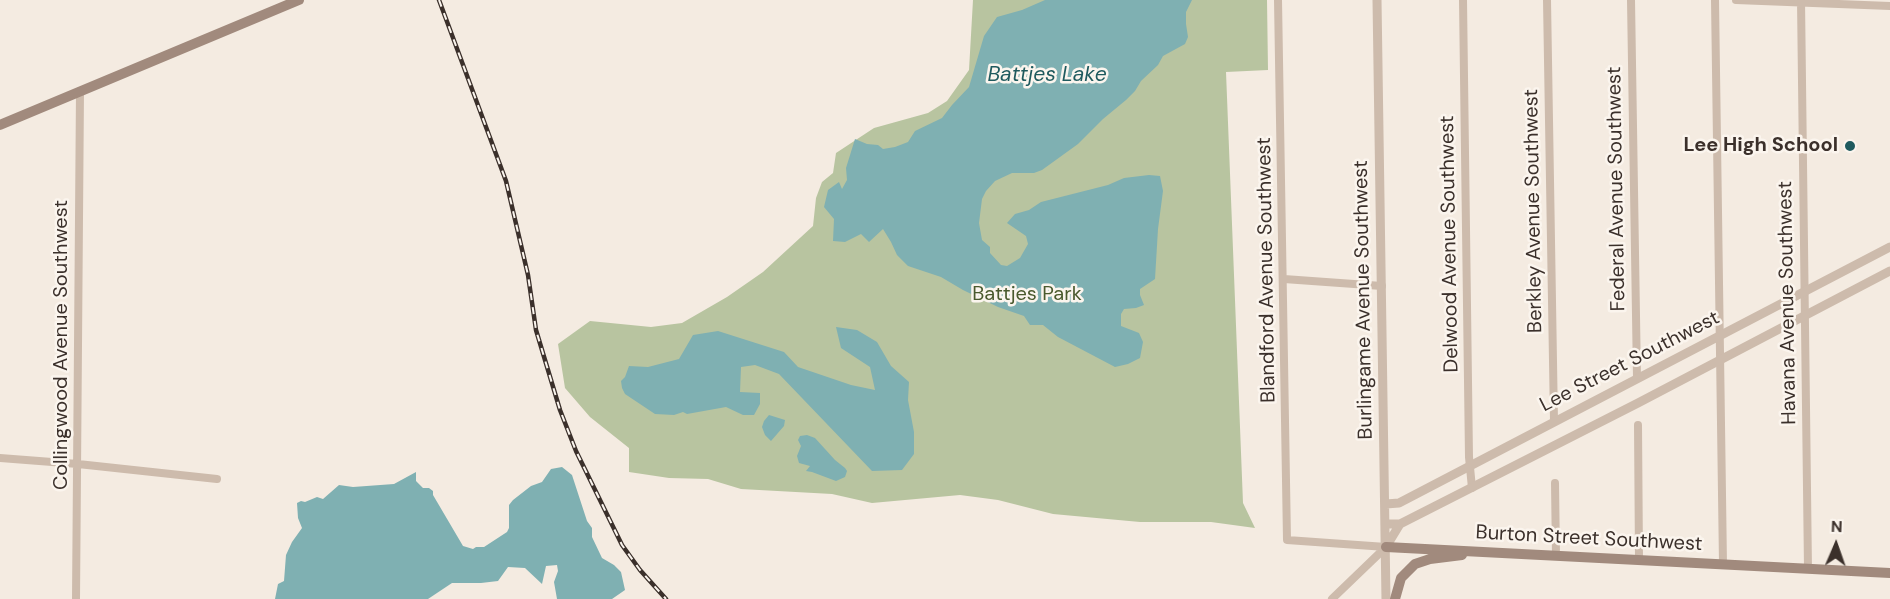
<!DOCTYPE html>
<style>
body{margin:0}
#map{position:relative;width:1890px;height:599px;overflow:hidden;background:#f4ebe1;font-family:"DM Sans",sans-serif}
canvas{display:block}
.north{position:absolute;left:1806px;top:515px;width:60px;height:60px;-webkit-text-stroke:4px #fbf5ee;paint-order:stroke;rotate:2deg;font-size:16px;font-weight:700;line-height:24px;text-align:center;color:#3b302b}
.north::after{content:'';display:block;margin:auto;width:21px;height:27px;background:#3b302b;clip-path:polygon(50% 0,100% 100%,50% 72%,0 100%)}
</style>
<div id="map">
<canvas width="1890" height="599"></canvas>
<div class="north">N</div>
</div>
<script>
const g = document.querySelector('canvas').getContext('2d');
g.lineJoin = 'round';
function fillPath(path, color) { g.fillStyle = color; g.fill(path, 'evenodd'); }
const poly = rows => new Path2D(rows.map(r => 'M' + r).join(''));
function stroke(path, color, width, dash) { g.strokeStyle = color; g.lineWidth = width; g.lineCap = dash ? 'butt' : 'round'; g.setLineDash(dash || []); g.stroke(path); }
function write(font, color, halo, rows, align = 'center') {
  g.font = font + ' "DM Sans",sans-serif'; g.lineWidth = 5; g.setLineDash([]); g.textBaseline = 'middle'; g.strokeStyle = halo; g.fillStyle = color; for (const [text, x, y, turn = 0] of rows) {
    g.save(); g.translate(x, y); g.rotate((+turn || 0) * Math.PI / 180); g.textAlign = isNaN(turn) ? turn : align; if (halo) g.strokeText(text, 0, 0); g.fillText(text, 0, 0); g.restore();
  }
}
fillPath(poly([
 [973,0,1267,0,1268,70,1226,72,1243,503,1255,528,1211,522,1140,522,1053,514,998,500,960,495,872,503,832,494,741,489,708,479,669,478,629,472,629,448,590,417,565,388,558,344,590,321,651,327,682,323,727,297,763,272,813,226,816,198,822,182,833,173,836,153,874,128,928,113,947,101,969,70]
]), '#b8c4a0');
fillPath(poly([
 [1045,0,1192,0,1186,12,1186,24,1188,37,1185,44,1163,56,1158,65,1141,81,1135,91,1126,100,1103,119,1078,144,1042,170,1034,173,1012,173,995,181,986,191,982,199,979,223,982,240,990,247,990,253,1001,265,1007,266,1020,258,1028,244,1026,236,1007,223,1015,214,1029,210,1041,202,1108,185,1124,178,1149,175,1160,176,1163,191,1158,229,1155,279,1140,289,1140,295,1144,305,1136,308,1124,309,1121,314,1121,326,1139,333,1143,342,1140,358,1128,364,1115,367,1058,337,1043,325,1030,325,1024,316,998,307,963,290,941,277,908,266,897,255,891,242,883,229,869,242,861,234,845,242,833,241,834,219,824,207,828,190,839,182,842,189,847,180,846,168,855,139,867,144,878,145,883,149,895,147,908,142,915,131,942,118,952,105,969,87,984,36,997,17,1022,10],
 [836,327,857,330,877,342,891,366,909,382,908,400,914,432,914,454,902,470,872,471,779,374,755,365,741,367,740,392,760,393,760,404,754,415,743,415,726,407,687,414,683,412,674,415,655,414,625,394,622,388,621,381,625,377,629,366,648,367,679,359,693,335,718,331,784,352,798,367,851,385,875,390,870,367,841,348],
 [769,415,785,420,784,426,771,441,765,435,762,427,764,421],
 [807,435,815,438,835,460,845,468,847,471,845,477,836,481,812,472,806,471,810,466,799,463,797,456,801,446,798,440,800,436],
 [562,467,572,475,587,521,592,528,592,537,602,558,614,565,621,572,625,590,612,599,557,599,554,582,558,571,557,565,546,566,542,584,525,568,508,567,498,581,481,583,452,583,428,599,275,599,278,584,284,581,286,555,292,542,302,528,298,518,297,503,301,501,305,502,317,497,323,499,339,485,353,487,394,484,416,472,416,481,423,488,429,488,433,491,433,495,463,546,473,549,476,547,484,547,507,532,509,528,509,505,513,500,531,486,542,482,551,469]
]), '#7fb0b2');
stroke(poly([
 [1278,0,1287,540,1386,547],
 [1463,0,1469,457,1472,488],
 [1547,0,1554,421],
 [1631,0,1637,378],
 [1715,0,1723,564],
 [1736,0,1890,6],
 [1801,0,1808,569],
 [1284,279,1382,286],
 [1638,425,1639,560],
 [0,458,78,464,217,479],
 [1555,483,1556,556],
 [76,599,80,91],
 [1332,599,1386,547]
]), '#cdbbac', 8);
stroke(poly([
 [1377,0,1386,599],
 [1386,504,1399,503,1890,247],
 [1386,524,1400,524,1638,403,1890,271],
 [1386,547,1400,524]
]), '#cdbbac', 9);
stroke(poly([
 [0,125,299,0],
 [1386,547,1890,573],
 [1395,599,1401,578,1415,564,1430,559,1462,555]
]), '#a18a7d', 10);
const rail = poly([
 [439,0,506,181,528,275,536,330,560,410,576,451,622,545,640,570,666,599]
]);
stroke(rail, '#3b302b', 4.5);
stroke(rail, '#fbf5ee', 2, [7]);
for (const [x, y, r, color] of [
 [1850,146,6,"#1f5a5e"]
]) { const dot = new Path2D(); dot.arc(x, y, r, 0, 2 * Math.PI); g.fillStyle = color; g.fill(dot); stroke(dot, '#fbf5ee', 2); }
write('bold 20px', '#3b302b', '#fbf5ee', [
 ["Lee High School",1838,146]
], 'right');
write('20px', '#3b302b', '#fbf5ee', [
 ["Federal Avenue Southwest",1617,189,-91],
 ["Berkley Avenue Southwest",1534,211,-91],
 ["Delwood Avenue Southwest",1450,244,-91],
 ["Blandford Avenue Southwest",1267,270,-91],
 ["Burlingame Avenue Southwest",1364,300,-91],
 ["Havana Avenue Southwest",1788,303,-91],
 ["Collingwood Avenue Southwest",62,345,-90],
 ["Lee Street Southwest",1630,362,-27],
 ["Burton Street Southwest",1589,539,3]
]);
write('20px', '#4a5a2e', '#fbf5ee', [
 ["Battjes Park",1027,295]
]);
write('italic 21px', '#1f5a5e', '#fbf5ee', [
 ["Battjes Lake",1047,75]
]);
</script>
